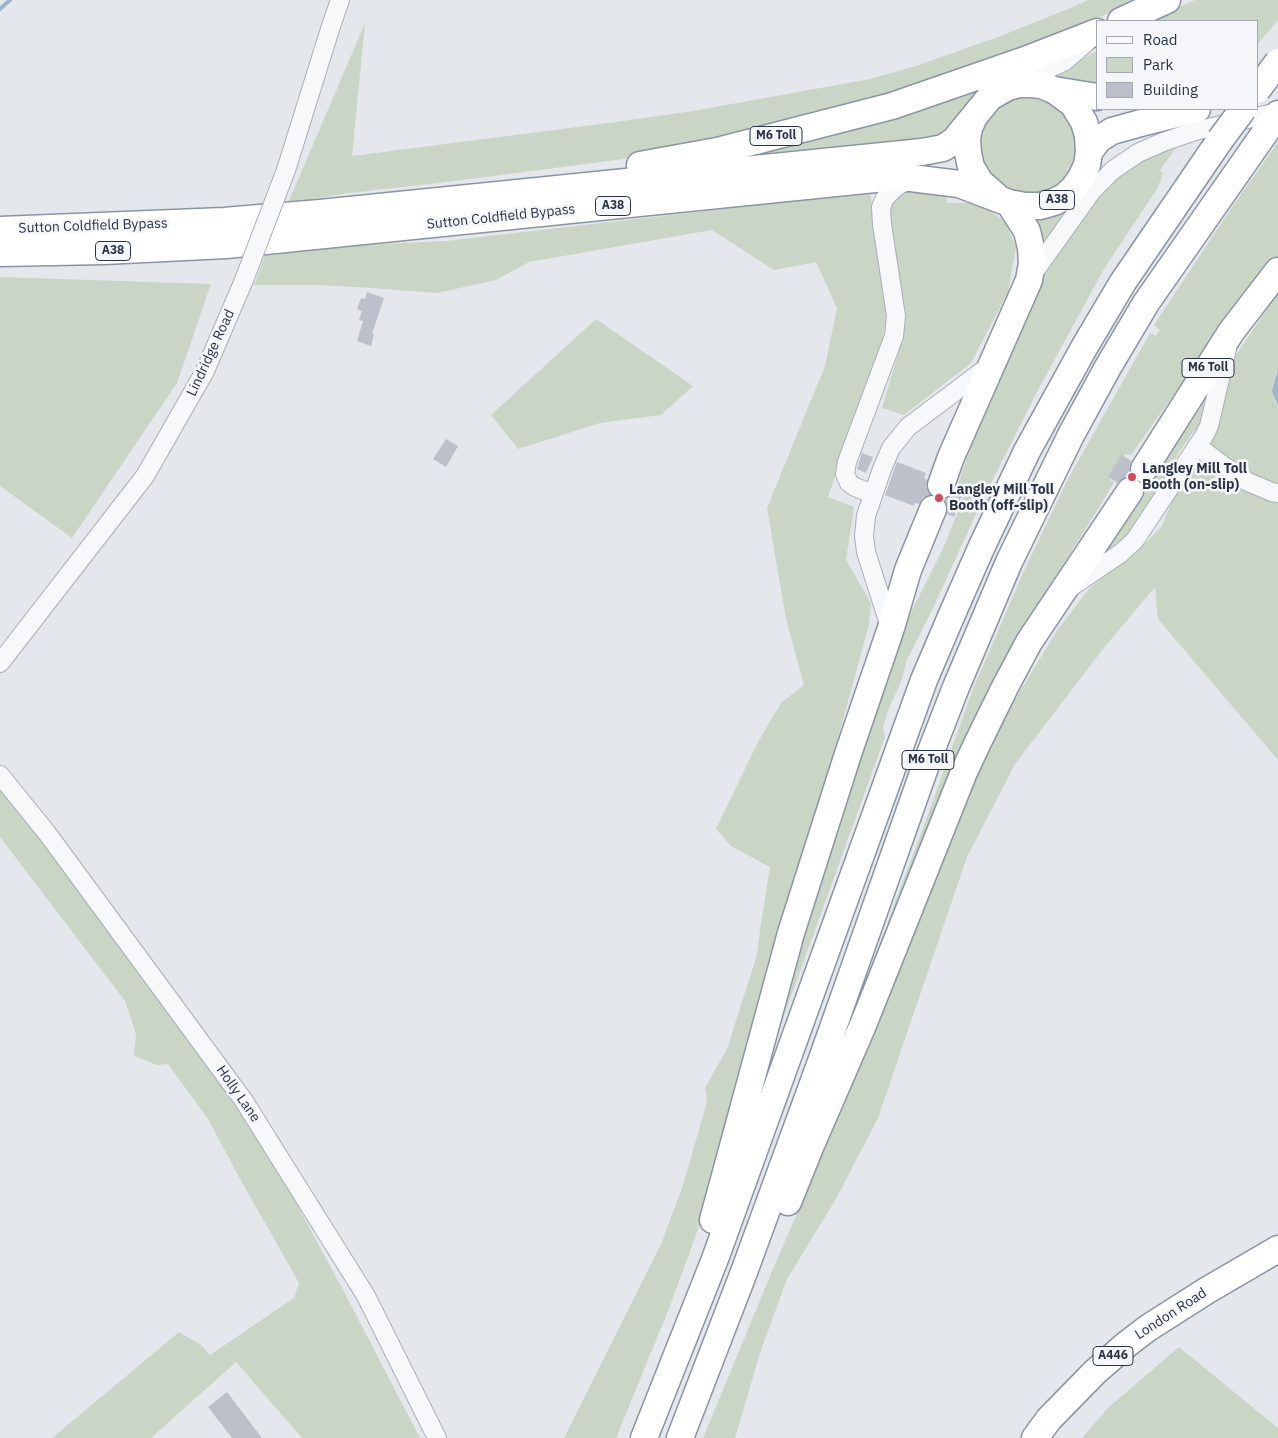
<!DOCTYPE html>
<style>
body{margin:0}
#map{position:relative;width:1278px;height:1438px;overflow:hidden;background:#e4e7ec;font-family:"IBM Plex Sans",sans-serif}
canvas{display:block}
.legend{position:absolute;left:1096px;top:20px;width:162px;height:90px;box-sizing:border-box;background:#f4f6f9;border:1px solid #a4a8b1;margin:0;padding:6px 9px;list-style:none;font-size:15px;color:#2b3445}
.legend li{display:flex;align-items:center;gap:10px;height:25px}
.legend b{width:25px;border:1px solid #a4a8b1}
</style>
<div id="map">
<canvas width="1278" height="1438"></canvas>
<ul class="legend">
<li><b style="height:6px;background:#f7f8fa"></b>Road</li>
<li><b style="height:14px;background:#c9d6c5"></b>Park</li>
<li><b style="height:14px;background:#bbc0ca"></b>Building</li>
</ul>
</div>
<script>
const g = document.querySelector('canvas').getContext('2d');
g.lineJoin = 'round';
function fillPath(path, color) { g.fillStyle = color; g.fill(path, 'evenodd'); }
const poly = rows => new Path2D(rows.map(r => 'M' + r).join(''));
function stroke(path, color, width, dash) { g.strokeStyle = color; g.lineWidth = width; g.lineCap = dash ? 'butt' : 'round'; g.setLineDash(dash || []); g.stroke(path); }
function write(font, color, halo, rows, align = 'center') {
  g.font = font + ' "IBM Plex Sans",sans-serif'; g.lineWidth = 5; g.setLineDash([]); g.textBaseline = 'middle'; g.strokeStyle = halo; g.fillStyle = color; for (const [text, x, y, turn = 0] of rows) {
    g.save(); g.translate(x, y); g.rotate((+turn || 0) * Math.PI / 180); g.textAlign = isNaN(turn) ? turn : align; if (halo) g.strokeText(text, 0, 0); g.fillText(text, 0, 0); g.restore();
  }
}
fillPath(poly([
 [1088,0,1138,0,1055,37,921,84,631,158,447,182,349,193,288,203,365,23,352,156,616,122,693,111,870,79,916,66,998,37,1073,7],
 [1195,0,1278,0,1278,20,1257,45,1257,21,1148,21],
 [1073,48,954,127,927,144,854,145,712,158],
 [1097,51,1097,87,1043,77,1088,56],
 '979 145a49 49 0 1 1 98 0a49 49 0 1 1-98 0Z',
 [1181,141,1160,170,1163,174,1157,189,1104,269,1038,390,982,501,935,604,907,660,901,682,889,708,883,727,885,737,771,1052,794,951,905,624,942,551,959,509,965,491,957,487,969,452,1045,271,1100,192,1122,173,1159,151],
 [1278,142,1278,258,1245,294,1131,455,1125,454,1110,480,1114,482,1100,506,1032,614,1001,673,837,1068,895,902,926,820,973,689,1023,573,1067,481,1150,333,1156,336,1160,330,1154,325,1230,210],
 [910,190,945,195,948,203,968,203,985,207,1005,222,1016,247,1008,292,971,363,904,415,882,408,902,340,900,311,887,220,891,207,896,197],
 [870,192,888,311,880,351,828,497,854,507,846,560,871,603,869,625,818,811,791,888,779,931,708,1202,670,1306,616,1438,564,1438,662,1242,683,1185,707,1102,705,1088,727,1049,757,955,760,930,770,867,731,846,716,829,758,742,773,716,782,702,804,685,786,619,767,508,825,366,837,308,816,262,774,270,712,230,529,262,496,280,437,293,373,288,316,285,254,285,267,249,446,241],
 [1075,202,1050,238,1044,239,1041,237,1040,230,1031,215],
 [0,277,211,284,177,383,72,538,0,486],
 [1278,293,1278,369,1276,372,1275,401,1278,406,1278,760,1158,619,1155,587,1103,649,1015,764,967,857,878,1118,836,1199,787,1279,761,1350,735,1438,703,1438,773,1269,883,1013,978,768,1005,716,1056,632,1089,589,1113,567,1134,555,1162,526,1177,488,1199,457,1218,468,1211,488,1225,462,1207,448,1229,375,1236,355],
 [596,319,693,386,661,415,600,423,518,449,491,415],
 [1205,401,1199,427,1193,432,1178,454,1159,491,1131,534,1103,555],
 [0,788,102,917,264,1144,342,1288,420,1438,302,1438,236,1362,151,1438,52,1438,179,1332,201,1345,210,1355,294,1298,299,1283,239,1177,208,1119,168,1064,157,1065,134,1056,136,1034,125,1001,0,837],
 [1179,1347,1278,1428,1278,1438,1082,1438,1109,1407]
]), '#c9d6c5');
fillPath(poly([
 [1278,369,1278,406,1272,391]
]), '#9fb4cc');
stroke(poly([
 [0,9,10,0]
]), '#9fb4cc', 4);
fillPath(poly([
 [367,292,384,298,372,334,374,334,371,346,357,341,363,321,359,320,362,311,357,309,361,298,365,299],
 [446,439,458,446,446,467,433,459],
 [862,453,873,457,866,473,857,469],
 [1122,455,1131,461,1129,469,1131,476,1123,478,1117,483,1108,476],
 [897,462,926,473,924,478,927,480,926,487,930,495,923,497,919,504,915,503,914,506,885,495],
 [955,490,963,493,954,517,947,514,948,507,944,499,951,496],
 [227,1392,262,1438,232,1438,208,1407]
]), '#bbc0ca');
const minor = poly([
 [1020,82,1065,61,1087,42],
 [286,170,331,26,340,0],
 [1032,275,1092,191,1113,170,1138,153,1163,142,1195,131,1278,112],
 [1197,446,1224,466,1248,482,1272,492,1278,493],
 [873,494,855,487,849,483,845,474,847,462,894,336,896,316,882,224,881,207,885,198,896,187,911,178],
 [1071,587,1121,553,1135,540,1204,436,1209,426,1227,349],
 [890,627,866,552,864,536,866,516,882,469,891,448,908,427,989,366],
 [0,663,145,476,205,371,244,280],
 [0,775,47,833,244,1101,366,1296,437,1438]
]);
const highway = poly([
 [1121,21,1167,0],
 [973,119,969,128,967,139,968,153,971,167,980,182,996,196],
 [1089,152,1099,139,1112,131,1141,123,1197,109],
 [640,165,717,151,892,106,1025,60,1097,32],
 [0,230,224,221,320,213,922,152,943,148,954,141,990,97,1008,87,1020,84,1031,84,1041,85,1054,90,1097,97],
 [0,253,104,251,226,245,885,178,911,178,959,184,1009,203,1025,206,1040,206,1054,202,1064,197,1073,189,1081,178,1087,165,1089,152,1088,136,1084,122,1073,104,1054,90],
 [1144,469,1231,332,1278,271],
 [941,485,951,457,1029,280,1032,263,1031,248,1027,231,1009,203],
 [788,1202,811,1145,863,1025,964,772,978,742,1005,687,1029,642,1130,491],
 [713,1220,791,933,848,754,891,628,908,570,933,509],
 [644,1438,715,1259,924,680,953,612,982,546,1027,451,1085,346,1123,282,1220,140],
 [680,1438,744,1272,822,1059,928,759,956,687,1009,562,1071,435,1108,367,1146,303,1278,114],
 [1035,1438,1049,1419,1095,1372,1127,1344,1148,1328,1206,1291,1278,1249]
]);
stroke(minor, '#a9aeb7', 20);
stroke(highway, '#8b94a3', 29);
stroke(minor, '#f7f8fa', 18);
stroke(highway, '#fff', 26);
const minorBridge = poly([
 [244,280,286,170]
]);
const highwayBridge = poly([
 [1257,90,1278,62],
 [1220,140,1243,109]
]);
stroke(minorBridge, '#a9aeb7', 20, []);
stroke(highwayBridge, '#8b94a3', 29, []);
stroke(minorBridge, '#f7f8fa', 18);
stroke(highwayBridge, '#fff', 26);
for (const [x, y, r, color] of [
 [1132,477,5,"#d1495b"],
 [939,498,5,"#d1495b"]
]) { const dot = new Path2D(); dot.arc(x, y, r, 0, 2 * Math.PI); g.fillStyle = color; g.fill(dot); stroke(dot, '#f4f6f9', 2); }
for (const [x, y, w] of [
 [776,136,52],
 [1057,200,35],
 [613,206,35],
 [113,251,35],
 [1208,368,52],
 [928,760,52],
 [1113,1356,40]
]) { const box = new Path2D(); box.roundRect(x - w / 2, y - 9.5, w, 19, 4); g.fillStyle = '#f4f6f9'; g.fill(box); stroke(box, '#2b3445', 1); }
write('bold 12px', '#2b3445', null, [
 ["M6 Toll",776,136],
 ["A38",1057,200],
 ["A38",613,206],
 ["A38",113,251],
 ["M6 Toll",1208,368],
 ["M6 Toll",928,760],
 ["A446",1113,1356]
]);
write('14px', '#2b3445', '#f4f6f9', [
 ["Sutton Coldfield Bypass",501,217,-6],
 ["Sutton Coldfield Bypass",93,226,-2],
 ["Lindridge Road",211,353,-65],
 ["Holly Lane",238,1094,55],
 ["London Road",1171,1314,-33]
]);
write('bold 14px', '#2b3445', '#f4f6f9', [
 ["Langley Mill Toll",1142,469],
 ["Booth (on-slip)",1142,485],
 ["Langley Mill Toll",949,490],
 ["Booth (off-slip)",949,506]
], 'left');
</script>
